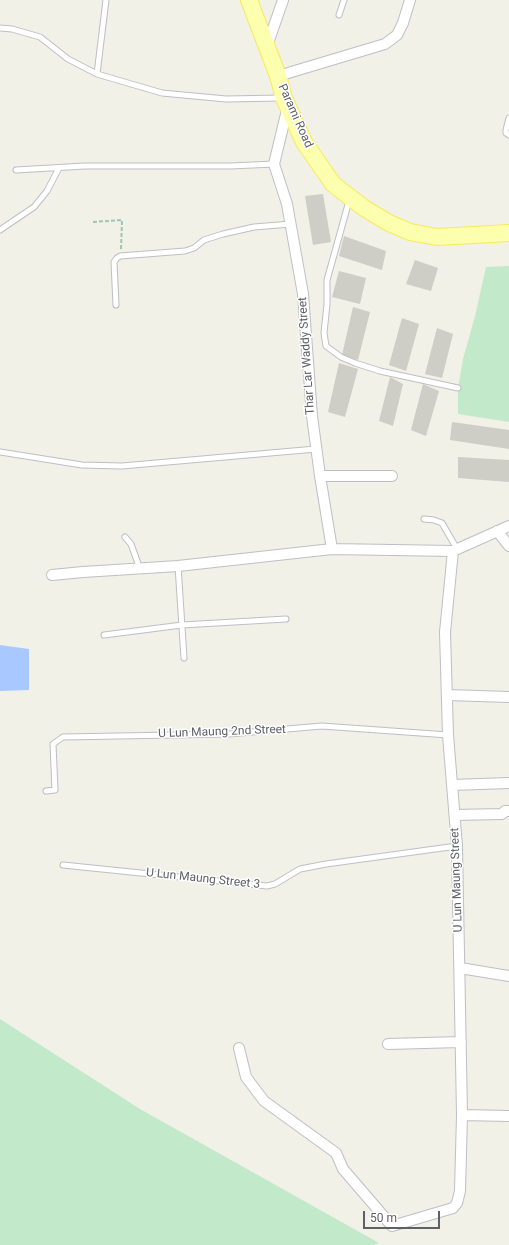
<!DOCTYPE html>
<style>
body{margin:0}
#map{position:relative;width:509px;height:1245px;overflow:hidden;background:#f1f1e7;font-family:Roboto,sans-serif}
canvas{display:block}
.scale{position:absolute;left:363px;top:1211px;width:77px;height:18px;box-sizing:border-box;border:2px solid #5e6068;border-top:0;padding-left:5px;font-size:12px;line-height:14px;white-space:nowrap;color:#5e6068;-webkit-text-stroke:3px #fff;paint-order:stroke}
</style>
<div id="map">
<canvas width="509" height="1245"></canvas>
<div class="scale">50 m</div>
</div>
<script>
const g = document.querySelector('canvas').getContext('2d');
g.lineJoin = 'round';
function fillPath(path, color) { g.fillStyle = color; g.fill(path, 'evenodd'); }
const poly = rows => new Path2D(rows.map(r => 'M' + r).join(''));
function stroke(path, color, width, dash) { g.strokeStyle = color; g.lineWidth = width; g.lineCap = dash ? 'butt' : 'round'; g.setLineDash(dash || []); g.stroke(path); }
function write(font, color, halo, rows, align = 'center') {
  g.font = font + ' Roboto,sans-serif'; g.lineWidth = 3; g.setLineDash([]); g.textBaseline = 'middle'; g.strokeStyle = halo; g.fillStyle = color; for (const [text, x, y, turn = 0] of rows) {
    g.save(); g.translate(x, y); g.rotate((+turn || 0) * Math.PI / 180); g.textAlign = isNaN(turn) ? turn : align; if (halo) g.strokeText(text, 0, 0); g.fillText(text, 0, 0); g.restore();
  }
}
fillPath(poly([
 [509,266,509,422,458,414,458,388,463,359,475,316,486,267],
 [0,1019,140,1109,379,1243,374,1245,0,1245]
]), '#c2e9ca');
fillPath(poly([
 [0,645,29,649,29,690,0,691]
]), '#a8c8ff');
fillPath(poly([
 [323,194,331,242,313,245,305,196],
 [344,236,386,251,382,270,339,256],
 [415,260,438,268,431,291,406,284],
 [339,271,366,278,360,304,332,297],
 [353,307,370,312,358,360,342,355],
 [402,318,419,324,406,371,389,365],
 [437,328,453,334,442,378,425,374],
 [339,363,358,369,345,417,328,412],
 [390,377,403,384,393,426,379,421],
 [423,384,439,391,426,436,411,430],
 [452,422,509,430,509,449,450,440],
 [458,457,509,460,509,482,458,478]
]), '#cecdc6');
const lane = poly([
 [339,15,344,0],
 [0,28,12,29,40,37,68,59,97,74,162,93,226,99,281,98],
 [97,74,106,0],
 [509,118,506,130,506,133,509,135],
 [16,170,85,166,231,166,274,164],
 [349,201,327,280,327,304,324,333,326,346,341,357,355,363,380,371,458,388],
 [0,230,34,207,47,191,59,168],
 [116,305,114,262,117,258,120,256,185,251,194,248,204,240,223,234,254,227,291,224],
 [0,452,82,465,122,466,316,449],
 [424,519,434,520,442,523,457,549],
 [125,537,131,544,140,569],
 [178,566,184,658],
 [104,635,182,625,286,619],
 [46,791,55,790,53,744,63,737,229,734,322,726,448,735],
 [63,865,267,886,275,884,300,869,326,864,457,846]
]);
const street = poly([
 [267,46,283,0],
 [278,76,385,44,397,35,403,23,410,0],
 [288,106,274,164,287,204,303,294,312,416,320,476,332,549],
 [320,476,392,476],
 [497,531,509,546],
 [52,575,83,572,178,566,332,549,453,551,509,526],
 [447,695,509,697],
 [452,785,509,783],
 [455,815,502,814,505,811,509,811],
 [460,968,509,976],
 [388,1044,461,1042],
 [239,1048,246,1077,264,1101,336,1153,343,1169,392,1226,453,1208,457,1203,460,1191,462,1115,457,846,448,735,445,632,453,551],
 [462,1115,509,1116]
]);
const primary = poly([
 [249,0,278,76,284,98,304,142,333,184,364,208,389,223,410,232,437,237,509,233]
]);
stroke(lane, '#bebfc6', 7);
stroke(street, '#bebfc6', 12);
stroke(primary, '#f8eb58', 18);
stroke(poly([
 [93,222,122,220,121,249]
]), '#9ac8b0', 2, [4, 2]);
stroke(lane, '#fff', 5);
stroke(street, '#fff', 10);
stroke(primary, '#fcffad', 16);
write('12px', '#5e6068', '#fff', [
 ["Parami Road",295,116,66],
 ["Thar Lar Waddy Street",307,356,-94],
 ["U Lun Maung 2nd Street",222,732,-2],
 ["U Lun Maung Street 3",203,879,6],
 ["U Lun Maung Street",457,880,-92]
]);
</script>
